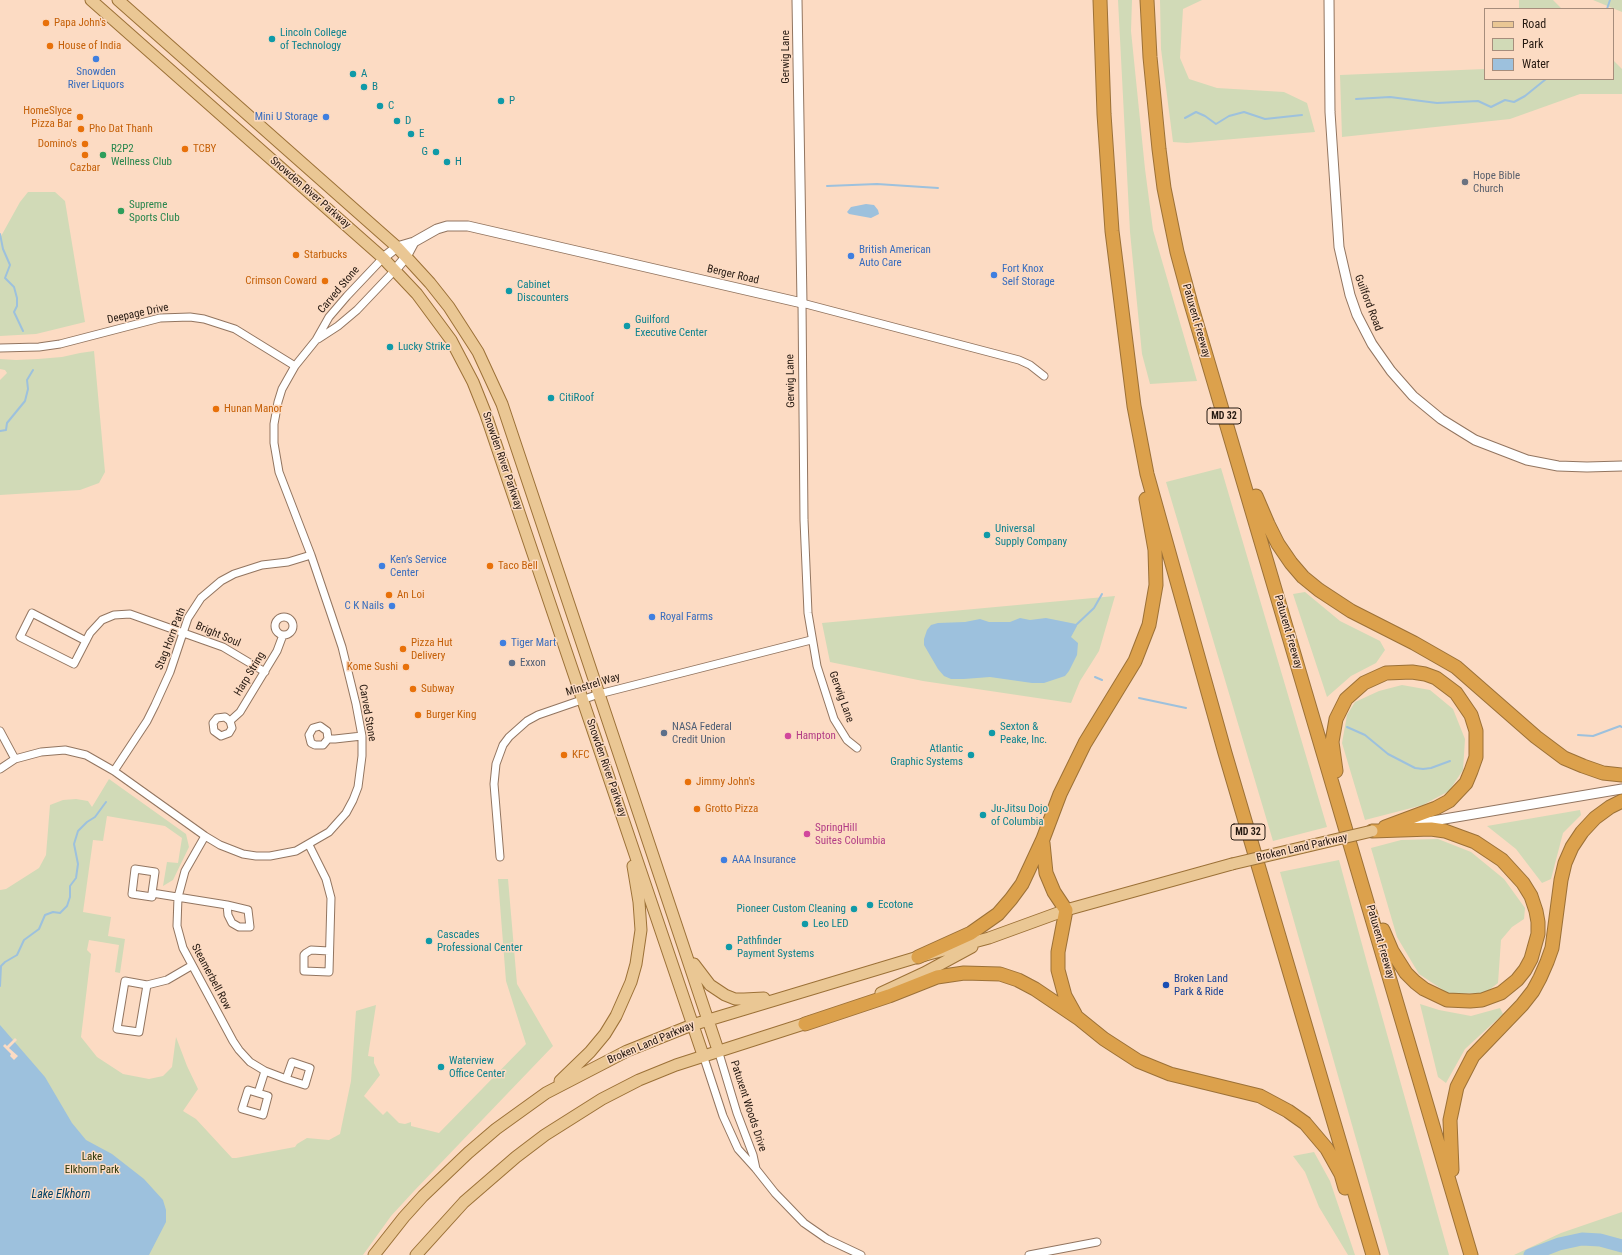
<!DOCTYPE html>
<meta charset="utf-8">
<style>
body{margin:0}
#map{position:relative;width:1622px;height:1255px;overflow:hidden;background:#fcdbc3;font-family:"Roboto Condensed",sans-serif}
canvas{display:block}
.legend{position:absolute;left:1484px;top:8px;width:130px;height:72px;box-sizing:border-box;background:#fcdbc3;border:1px solid #a68d7c;margin:0;padding:5px 7px;list-style:none;font-size:12px;color:#251911}
.legend li{display:flex;align-items:center;gap:8px;height:20px}
.legend b{width:20px;border:1px solid #a68d7c}
</style>
<div id="map">
<canvas width="1622" height="1255"></canvas>
<ul class="legend">
<li><b style="height:5px;background:#eac794"></b>Road</li>
<li><b style="height:11px;background:#d1dab7"></b>Park</li>
<li><b style="height:11px;background:#9dc1dd"></b>Water</li>
</ul>
</div>
<script>
const g = document.querySelector('canvas').getContext('2d');
g.lineJoin = 'round';
function fillPath(path, color) { g.fillStyle = color; g.fill(path, 'evenodd'); }
const poly = rows => new Path2D(rows.map(r => 'M' + r).join(''));
function stroke(path, color, width, dash) { g.strokeStyle = color; g.lineWidth = width; g.lineCap = dash ? 'butt' : 'round'; g.setLineDash(dash || []); g.stroke(path); }
function write(font, color, halo, rows, align = 'center') {
  g.font = font + ' "Roboto Condensed",sans-serif'; g.lineWidth = 3; g.setLineDash([]); g.textBaseline = 'middle'; g.strokeStyle = halo; g.fillStyle = color; for (const [text, x, y, turn = 0] of rows) {
    g.save(); g.translate(x, y); g.rotate((+turn || 0) * Math.PI / 180); g.textAlign = isNaN(turn) ? turn : align; if (halo) g.strokeText(text, 0, 0); g.fillText(text, 0, 0); g.restore();
  }
}
fillPath(poly([
 [1118,0,1132,0,1131,31,1145,169,1153,230,1197,381,1150,384,1142,354,1130,232],
 [1160,0,1202,0,1183,9,1180,58,1189,79,1217,88,1284,92,1307,103,1315,132,1187,143,1173,142,1161,49],
 [1519,0,1553,0,1562,9,1519,9],
 [1593,0,1622,0,1622,12],
 [1613,60,1622,69,1622,94,1580,94,1510,119,1342,137,1340,75,1485,69,1485,79,1613,79],
 [28,192,55,192,65,201,85,322,36,334,0,336,0,238,20,202],
 [94,351,105,472,99,483,80,490,0,495,0,380,7,373,5,370,0,369,0,359,16,360,38,359,62,357,80,353],
 [1221,468,1327,827,1273,841,1166,482],
 [1305,592,1340,621,1380,641,1385,650,1376,663,1351,676,1327,697,1293,594],
 [1115,596,1099,651,1080,681,1071,703,923,681,830,662,822,623],
 [1402,685,1430,690,1453,709,1465,739,1463,770,1449,791,1423,805,1365,820,1342,743,1347,715,1355,702,1379,691],
 [109,779,186,834,189,847,173,880,163,886,167,862,178,863,182,838,165,826,107,816,103,841,93,840,83,912,111,917,108,936,125,939,120,973,115,972,119,945,89,940,87,950,91,954,81,1037,97,1057,123,1074,149,1079,163,1076,172,1067,176,1037,187,1066,198,1089,183,1111,196,1119,232,1158,236,1158,295,1147,297,1144,307,1138,329,1140,340,1134,351,1081,356,1011,376,1005,368,1056,374,1057,374,1063,380,1075,364,1096,383,1115,387,1111,399,1123,405,1124,411,1122,411,1126,439,1133,526,1044,506,981,498,879,508,879,517,984,553,1046,414,1191,391,1216,363,1255,0,1255,0,890,6,889,39,868,46,855,50,805,63,800,76,799,88,801,92,807],
 [1580,810,1581,815,1563,833,1551,879,1542,883,1516,849,1487,826],
 [1438,839,1471,852,1504,879,1525,908,1524,919,1512,927,1501,940,1498,983,1485,993,1449,994,1419,974,1397,937,1371,848,1401,840],
 [1339,860,1369,970,1449,1255,1389,1255,1280,872],
 [1420,1004,1439,1010,1471,1016,1500,1008,1503,1014,1465,1049,1446,1083,1438,1077],
 [1314,1152,1330,1181,1355,1255,1348,1255,1319,1207,1305,1172,1293,1156],
 [1622,1212,1622,1255,1514,1255,1561,1233]
]), '#d1dab7');
fillPath(poly([
 [866,204,874,205,878,210,879,214,871,218,849,214,847,212,851,207],
 [1020,618,1030,620,1046,618,1076,624,1077,626,1071,637,1078,643,1077,655,1069,671,1065,676,1044,683,1032,683,990,677,964,679,951,679,944,676,938,669,924,645,924,639,927,630,931,625,938,623,965,622,980,619,989,622,1010,622],
 [0,1025,45,1077,72,1123,86,1140,112,1154,144,1179,163,1200,166,1210,166,1222,149,1255,0,1255]
]), '#9dc1dd');
fillPath(poly([
 [15,1038,17,1040,9,1048,18,1056,14,1060,10,1056,11,1054,3,1046,5,1044,7,1046]
]), '#fcdbc3');
stroke(poly([
 [1607,9,1610,0],
 [1356,99,1390,97,1437,103,1478,101,1491,107,1505,100,1514,102,1525,96,1546,79],
 [1185,118,1196,112,1205,116,1216,124,1229,116,1244,112,1265,119,1302,115],
 [827,186,877,184,938,188],
 [0,234,3,249,10,265,5,278,14,287,17,298,17,306,14,312,23,331],
 [0,431,6,430,7,423,25,401,28,389,27,380,33,370],
 [1076,625,1094,608,1102,594],
 [1095,677,1102,680],
 [1139,698,1186,708],
 [1347,727,1365,735,1388,754,1415,768,1423,769,1431,768,1450,761],
 [1578,735,1593,736,1620,726,1622,727],
 [0,986,1,966,5,962,17,955,24,940,39,929,45,915,53,912,60,913,67,906,70,897,70,886,76,878,78,864,74,844,78,831,87,822,95,817,106,802]
]), '#9dc1dd', 2);
stroke(poly([
 [1530,1255,1559,1244,1582,1239,1600,1240,1622,1246]
]), '#9dc1dd', 13);
const minor = poly([
 [318,339,338,326,357,310,395,270],
 [0,348,39,347,60,344,160,318,190,317,204,319,235,329,295,366],
 '275 626a9 9 0 1 1 18 0a9 9 0 1 1-18 0Z',
 [86,641,32,613,20,637,74,664,90,633,102,620,114,615,130,614,223,647,265,672],
 [230,721,232,728,229,733,221,736,214,731,213,723,217,718,225,717,230,721,240,712,277,651,283,635],
 [0,731,15,759],
 [328,739,323,745,315,745,311,743,309,735,313,728,320,726,327,731,328,739,335,739,362,736],
 [857,748,847,740,834,719,817,666,808,613,804,520,802,303,1019,360,1030,365,1044,376],
 [0,769,15,759,41,752,65,750,86,755,114,771,205,836,220,845,243,854,256,856,270,856,296,851,329,832,346,813,353,800,358,787,362,756,362,736,356,704,342,647,331,614,311,555,279,472,274,443,274,424,278,402,282,389,295,366,316,340,329,317,347,296,383,258],
 [114,771,147,721,155,705,170,672,188,618,201,598,221,581,234,574,262,565,288,562,311,555],
 [205,836,185,871,178,897,177,926,183,948,233,1041,239,1050,250,1062,265,1071,286,1079,305,1085,310,1068,292,1062,286,1079],
 [309,845,326,879,331,898,329,972,304,971,304,955,306,953,311,950,329,951],
 [500,857,494,784,496,764,503,745,509,737,527,721,538,715,599,694,811,640],
 [152,893,155,872,135,869,132,894,152,897,152,893,227,905,248,910,250,927,239,927,232,923,228,915,227,905],
 [147,985,125,981,117,1029,139,1032,147,985,167,980,191,966],
 [718,1050,737,1113,753,1155,756,1169],
 [703,1055,723,1116,738,1149,756,1169,775,1193,804,1223,827,1239,861,1255],
 [258,1093,248,1090,242,1109,263,1115,268,1096,258,1093,265,1071],
 [1029,1255,1097,1242]
]);
const tertiary = poly([
 [1329,0,1330,112,1339,247,1350,295,1357,315,1372,344,1391,371,1413,396,1441,419,1475,440,1527,460,1558,466,1587,467,1622,466],
 [383,258,397,247,414,242,437,229,447,226,468,226,802,303,797,0],
 [395,270,406,257,414,242],
 [1409,825,1622,789]
]);
const primary = poly([
 [91,0,383,258,417,294,451,340,473,382,485,412,703,1055],
 [118,0,397,247,430,283,449,307,478,352,502,404,718,1050],
 [694,964,710,985,725,995,735,999,744,999,764,998],
 [881,993,924,973,972,947],
 [560,1081,590,1052,605,1034,616,1016,631,982,636,964,641,930,639,902,633,866],
 [374,1255,404,1217,423,1196,468,1153,496,1129,546,1093,627,1051,692,1025,918,957,989,938,1066,910,1232,864],
 [416,1255,464,1202,516,1157,545,1135,602,1099,639,1080,676,1065,813,1021]
]);
const motorway = poly([
 [1100,0,1104,114,1112,231,1134,406,1147,474,1225,753,1373,1255],
 [1147,0,1150,57,1159,149,1164,188,1177,252,1191,304,1471,1255],
 [1256,496,1268,524,1278,544,1291,563,1303,577,1319,590,1351,611,1414,643,1456,667,1536,737,1564,758,1583,766,1603,773,1622,775],
 [1336,771,1332,742,1336,719,1346,699,1364,683,1386,673,1412,672,1425,674,1436,678,1456,693,1471,715,1476,731,1476,757,1471,771,1466,783,1449,801,1436,808,1385,827],
 [1372,831,1431,829,1445,831,1475,842,1502,860,1523,883,1531,896,1536,911,1538,922,1538,934,1531,959,1525,970,1517,980,1501,993,1482,1000,1470,1001,1447,1000,1424,989,1415,982,1406,973,1392,951,1383,930],
 [1043,843,1046,873,1054,892,1066,910,1058,952,1058,970,1065,996,1075,1014],
 [918,957,971,933,998,914,1011,899,1022,884,1030,867,1043,839,1060,794,1085,743,1135,661,1149,625,1156,585,1155,550,1146,499],
 [805,1024,889,996,937,977,964,973,1000,974,1018,980,1035,989,1078,1018,1104,1039,1138,1061,1170,1074,1260,1096,1288,1111,1305,1123,1327,1149,1341,1174,1345,1188],
 [1452,1170,1450,1120,1457,1087,1473,1056,1522,1005,1533,991,1540,978,1547,962,1552,948,1561,880,1565,863,1572,847,1582,832,1595,818,1610,807,1622,801]
]);
stroke(minor, '#927560', 9);
stroke(tertiary, '#927560', 11);
stroke(primary, '#9c7137', 13);
stroke(motorway, '#9c7137', 15);
stroke(minor, '#fff', 7);
stroke(tertiary, '#fff', 9);
stroke(primary, '#eac794', 11);
stroke(motorway, '#dca14c', 13);
const primaryBridge = poly([
 [1232,864,1372,831]
]);
stroke(primaryBridge, '#9c7137', 13, []);
stroke(primaryBridge, '#eac794', 11);
for (const [x, y, r, color] of [
 [46,23,4,"#e8710a"],
 [272,39,4,"#0f9aa8"],
 [50,46,4,"#e8710a"],
 [96,59,4,"#3f7fe0"],
 [353,74,4,"#0f9aa8"],
 [364,87,4,"#0f9aa8"],
 [501,101,4,"#0f9aa8"],
 [380,106,4,"#0f9aa8"],
 [80,117,4,"#e8710a"],
 [326,117,4,"#3f7fe0"],
 [397,121,4,"#0f9aa8"],
 [81,129,4,"#e8710a"],
 [411,134,4,"#0f9aa8"],
 [85,144,4,"#e8710a"],
 [185,149,4,"#e8710a"],
 [436,152,4,"#0f9aa8"],
 [85,155,4,"#e8710a"],
 [103,155,4,"#2e9e5b"],
 [447,162,4,"#0f9aa8"],
 [1465,182,4,"#6b7280"],
 [121,211,4,"#2e9e5b"],
 [296,255,4,"#e8710a"],
 [851,256,4,"#3f7fe0"],
 [994,275,4,"#3f7fe0"],
 [325,281,4,"#e8710a"],
 [509,291,4,"#0f9aa8"],
 [627,326,4,"#0f9aa8"],
 [390,347,4,"#0f9aa8"],
 [551,398,4,"#0f9aa8"],
 [216,409,4,"#e8710a"],
 [987,535,4,"#0f9aa8"],
 [382,566,4,"#3f7fe0"],
 [490,566,4,"#e8710a"],
 [389,595,4,"#e8710a"],
 [392,606,4,"#3f7fe0"],
 [652,617,4,"#3f7fe0"],
 [503,643,4,"#3f7fe0"],
 [403,649,4,"#e8710a"],
 [512,663,4,"#5c6f8a"],
 [406,667,4,"#e8710a"],
 [413,689,4,"#e8710a"],
 [418,715,4,"#e8710a"],
 [664,733,4,"#5c6f8a"],
 [992,733,4,"#0f9aa8"],
 [788,736,4,"#d1479c"],
 [564,755,4,"#e8710a"],
 [971,755,4,"#0f9aa8"],
 [688,782,4,"#e8710a"],
 [697,809,4,"#e8710a"],
 [983,815,4,"#0f9aa8"],
 [807,834,4,"#d1479c"],
 [724,860,4,"#3f7fe0"],
 [870,905,4,"#0f9aa8"],
 [854,909,4,"#0f9aa8"],
 [805,924,4,"#0f9aa8"],
 [429,941,4,"#0f9aa8"],
 [729,947,4,"#0f9aa8"],
 [1166,985,4,"#1a4fb4"],
 [441,1067,4,"#0f9aa8"]
]) { const dot = new Path2D(); dot.arc(x, y, r, 0, 2 * Math.PI); g.fillStyle = color; g.fill(dot); stroke(dot, '#fcdbc3', 1.5); }
for (const [x, y, w] of [
 [1224,416,34],
 [1248,832,34]
]) { const box = new Path2D(); box.roundRect(x - w / 2, y - 8, w, 16, 3); g.fillStyle = '#fcdbc3'; g.fill(box); stroke(box, '#251911', 1); }
write('bold 10px', '#251911', null, [
 ["MD 32",1224,416],
 ["MD 32",1248,832]
]);
write('11px', '#c56008', '#fcdbc3', [
 ["Papa John's",54,23],
 ["House of India",58,46],
 ["HomeSlyce",72,111,"right"],
 ["Pizza Bar",72,124,"right"],
 ["Pho Dat Thanh",89,129],
 ["Domino's",77,144,"right"],
 ["TCBY",193,149],
 ["Cazbar",85,168,"center"],
 ["Starbucks",304,255],
 ["Crimson Coward",317,281,"right"],
 ["Hunan Manor",224,409],
 ["Taco Bell",498,566],
 ["An Loi",397,595],
 ["Pizza Hut",411,643],
 ["Delivery",411,656],
 ["Kome Sushi",398,667,"right"],
 ["Subway",421,689],
 ["Burger King",426,715],
 ["KFC",572,755],
 ["Jimmy John's",696,782],
 ["Grotto Pizza",705,809]
], 'left');
write('11px', '#0d838f', '#fcdbc3', [
 ["Lincoln College",280,33],
 ["of Technology",280,46],
 ["A",361,74],
 ["B",372,87],
 ["P",509,101],
 ["C",388,106],
 ["D",405,121],
 ["E",419,134],
 ["G",428,152,"right"],
 ["H",455,162],
 ["Cabinet",517,285],
 ["Discounters",517,298],
 ["Guilford",635,320],
 ["Executive Center",635,333],
 ["Lucky Strike",398,347],
 ["CitiRoof",559,398],
 ["Universal",995,529],
 ["Supply Company",995,542],
 ["Sexton &",1000,727],
 ["Peake, Inc.",1000,740],
 ["Atlantic",963,749,"right"],
 ["Graphic Systems",963,762,"right"],
 ["Ju-Jitsu Dojo",991,809],
 ["of Columbia",991,822],
 ["Ecotone",878,905],
 ["Pioneer Custom Cleaning",846,909,"right"],
 ["Leo LED",813,924],
 ["Cascades",437,935],
 ["Professional Center",437,948],
 ["Pathfinder",737,941],
 ["Payment Systems",737,954],
 ["Waterview",449,1061],
 ["Office Center",449,1074]
], 'left');
write('11px', '#251911', '#fcdbc3', [
 ["Gerwig Lane",786,57,-90],
 ["Snowden River Parkway",310,193,41],
 ["Berger Road",733,275,13],
 ["Carved Stone",339,290,-50],
 ["Guilford Road",1368,303,69],
 ["Deepage Drive",138,314,-12],
 ["Patuxent Freeway",1196,321,74],
 ["Gerwig Lane",791,381,-91],
 ["Snowden River Parkway",502,461,71],
 ["Patuxent Freeway",1288,632,74],
 ["Bright Soul",218,635,23],
 ["Stag Horn Path",171,639,-69],
 ["Harp String",250,674,-59],
 ["Minstrel Way",593,685,-17],
 ["Gerwig Lane",841,697,70],
 ["Carved Stone",367,713,80],
 ["Snowden River Parkway",606,768,71],
 ["Broken Land Parkway",1302,848,-13],
 ["Patuxent Freeway",1380,942,74],
 ["Steamerbell Row",211,977,62],
 ["Broken Land Parkway",651,1043,-23],
 ["Patuxent Woods Drive",748,1106,72]
]);
write('11px', '#366cbe', '#fcdbc3', [
 ["Snowden",96,72,"center"],
 ["River Liquors",96,85,"center"],
 ["Mini U Storage",318,117,"right"],
 ["British American",859,250],
 ["Auto Care",859,263],
 ["Fort Knox",1002,269],
 ["Self Storage",1002,282],
 ["Ken’s Service",390,560],
 ["Center",390,573],
 ["C K Nails",384,606,"right"],
 ["Royal Farms",660,617],
 ["Tiger Mart",511,643],
 ["AAA Insurance",732,860]
], 'left');
write('11px', '#27864d', '#fcdbc3', [
 ["R2P2",111,149],
 ["Wellness Club",111,162],
 ["Supreme",129,205],
 ["Sports Club",129,218]
], 'left');
write('11px', '#5b616d', '#fcdbc3', [
 ["Hope Bible",1473,176],
 ["Church",1473,189]
], 'left');
write('11px', '#4e5e75', '#fcdbc3', [
 ["Exxon",520,663],
 ["NASA Federal",672,727],
 ["Credit Union",672,740]
], 'left');
write('11px', '#b23c85', '#fcdbc3', [
 ["Hampton",796,736],
 ["SpringHill",815,828],
 ["Suites Columbia",815,841]
], 'left');
write('11px', '#164399', '#fcdbc3', [
 ["Broken Land",1174,979],
 ["Park & Ride",1174,992]
], 'left');
write('11px', '#2f3808', '#fcdbc3', [
 ["Lake",92,1157],
 ["Elkhorn Park",92,1170]
]);
write('italic 12px', '#003f64', '#fcdbc3', [
 ["Lake Elkhorn",61,1195]
]);
</script>
